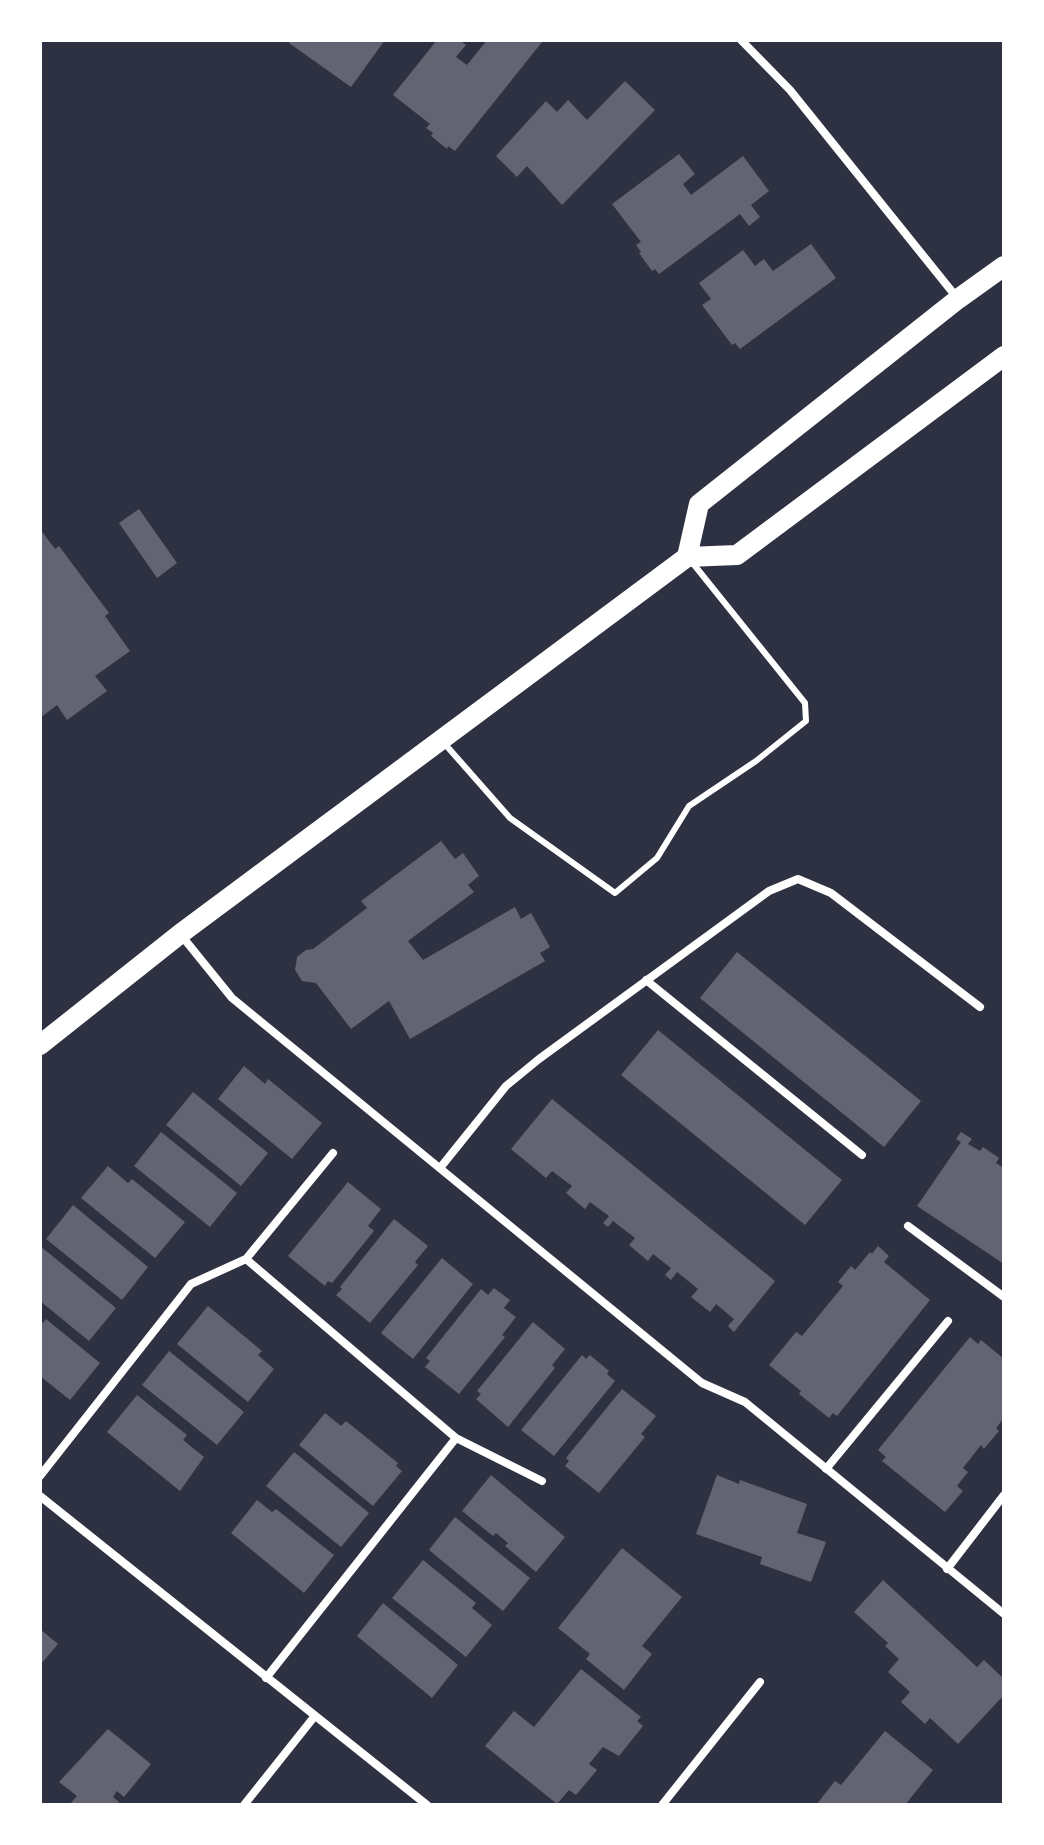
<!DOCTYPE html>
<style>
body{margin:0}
#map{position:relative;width:1044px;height:1845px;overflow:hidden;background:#2d3142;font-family:Poppins,sans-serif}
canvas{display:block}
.frame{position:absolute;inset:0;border:42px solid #fff;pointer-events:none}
</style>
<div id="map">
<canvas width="1044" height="1845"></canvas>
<div class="frame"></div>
</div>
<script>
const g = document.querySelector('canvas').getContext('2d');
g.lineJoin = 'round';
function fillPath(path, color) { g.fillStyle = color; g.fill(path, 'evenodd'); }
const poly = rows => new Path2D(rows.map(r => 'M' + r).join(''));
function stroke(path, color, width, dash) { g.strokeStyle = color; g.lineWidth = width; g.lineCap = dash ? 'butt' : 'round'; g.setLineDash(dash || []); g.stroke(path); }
fillPath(poly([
 [291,40,385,40,351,87,289,43],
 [437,40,459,40,466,45,456,57,467,65,487,40,542,42,455,151,448,146,447,149,431,136,433,133,426,128,430,124,393,95],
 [625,81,655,110,562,205,527,166,517,177,496,156,546,101,557,112,568,100,587,120],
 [679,154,695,174,683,184,691,195,743,156,769,191,751,205,760,217,749,226,740,214,659,274,655,269,652,271,639,253,641,252,636,245,641,242,612,204],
 [811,244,836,278,740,349,735,343,732,345,702,305,711,299,699,283,743,250,755,266,764,259,773,271],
 [139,509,177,563,157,578,119,523],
 [40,529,55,549,59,546,109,613,105,616,130,651,95,676,107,691,67,720,57,705,40,718],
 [441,841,455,859,463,853,479,876,468,885,474,892,408,941,423,960,515,907,521,919,531,913,550,947,540,953,545,961,410,1039,389,1001,351,1029,316,983,302,981,295,970,297,957,306,950,313,949,367,908,361,901],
 [737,952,921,1101,884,1147,700,998],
 [658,1030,842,1180,805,1225,621,1075],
 [244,1066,265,1084,268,1079,322,1123,292,1159,218,1099],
 [193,1092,268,1153,241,1186,166,1125],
 [552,1099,775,1281,734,1332,728,1326,734,1319,716,1304,710,1312,691,1297,698,1289,677,1272,671,1280,665,1275,671,1268,653,1254,648,1261,629,1245,635,1238,613,1221,608,1227,603,1223,609,1216,590,1202,585,1209,566,1193,572,1186,552,1171,546,1178,511,1149],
 [161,1132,237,1193,210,1227,134,1166],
 [961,1132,972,1139,968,1144,980,1151,983,1147,999,1158,996,1163,1004,1168,1004,1264,917,1206,961,1142,956,1139],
 [108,1166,128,1183,132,1179,185,1222,155,1258,81,1198],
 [348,1182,381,1209,368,1226,374,1231,332,1283,328,1281,325,1286,288,1256],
 [73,1205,148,1267,122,1300,46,1239],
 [394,1219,428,1246,415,1262,418,1265,370,1323,336,1295,342,1289,340,1287],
 [40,1246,116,1308,89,1341,40,1301],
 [878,1246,889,1256,884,1262,930,1300,837,1416,833,1413,829,1418,799,1394,801,1391,769,1365,796,1332,802,1336,843,1286,838,1282,851,1266,855,1270,870,1252,872,1254],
 [442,1258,473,1284,413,1359,381,1333],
 [494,1288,510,1300,504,1308,516,1317,502,1335,505,1337,459,1394,425,1367,430,1361,426,1358,481,1289,488,1295],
 [208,1306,262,1351,258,1355,274,1369,248,1402,177,1344],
 [46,1319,100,1363,70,1400,40,1376,40,1321,43,1323],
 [533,1322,565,1349,552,1365,555,1368,508,1427,476,1399,481,1394,477,1391],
 [970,1337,978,1344,981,1340,1004,1359,1004,1418,996,1428,999,1431,984,1449,981,1445,963,1468,968,1472,957,1486,963,1491,945,1512,882,1461,886,1457,878,1450],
 [169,1351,244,1412,217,1445,142,1385],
 [582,1355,586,1359,590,1355,609,1371,607,1374,615,1381,554,1456,521,1430],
 [622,1389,656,1416,641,1434,645,1437,599,1493,565,1466,569,1461,566,1458],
 [137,1395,187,1435,183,1440,204,1457,180,1491,107,1432],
 [325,1413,341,1426,346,1421,398,1463,396,1466,402,1471,373,1506,299,1445],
 [294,1452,369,1513,341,1547,266,1486],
 [491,1475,565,1537,536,1572,505,1546,508,1543,496,1533,493,1536,462,1511],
 [717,1475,739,1484,740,1480,807,1504,797,1533,826,1542,811,1582,760,1564,762,1557,696,1534],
 [257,1500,272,1512,276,1509,334,1555,304,1593,231,1533],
 [455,1517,530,1578,503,1611,429,1550],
 [622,1548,682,1597,642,1646,652,1654,624,1690,586,1659,590,1654,558,1628],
 [423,1560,476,1603,472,1608,492,1625,466,1657,392,1598],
 [883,1580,977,1667,984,1660,1004,1679,1004,1695,958,1744,930,1718,925,1724,901,1702,910,1692,888,1672,899,1659,885,1646,888,1643,854,1612],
 [383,1603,458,1665,432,1698,357,1636],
 [40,1629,58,1644,40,1665],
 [581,1669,641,1717,637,1721,643,1726,619,1756,603,1747,589,1764,597,1770,576,1795,569,1790,557,1804,485,1746,514,1711,534,1727],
 [108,1729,151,1764,124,1797,117,1791,113,1797,119,1802,117,1805,69,1805,77,1796,59,1782],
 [885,1731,933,1770,905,1805,816,1805,835,1781,841,1785]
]), '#626471');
stroke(poly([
 [444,743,510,818,615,893,657,858,689,806,756,761,806,721,805,703,691,561]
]), '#fff', 6);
stroke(poly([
 [741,40,790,90,958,299],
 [181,935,232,998,702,1383,745,1402,1004,1614],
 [646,980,862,1155],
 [440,1168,506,1086,539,1059,769,891,798,879,831,893,980,1007],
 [908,1226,1004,1297],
 [246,1259,456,1438,542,1481],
 [826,1469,948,1321],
 [40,1476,191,1284,246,1259,333,1153],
 [40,1496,427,1805],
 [947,1569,1004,1495],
 [266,1678,456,1438],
 [244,1805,314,1717],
 [662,1805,760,1682]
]), '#fff', 8);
stroke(poly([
 [687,557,699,504,958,299,1004,266],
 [40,1045,180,934,687,557,737,555,1004,356]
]), '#fff', 20);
</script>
